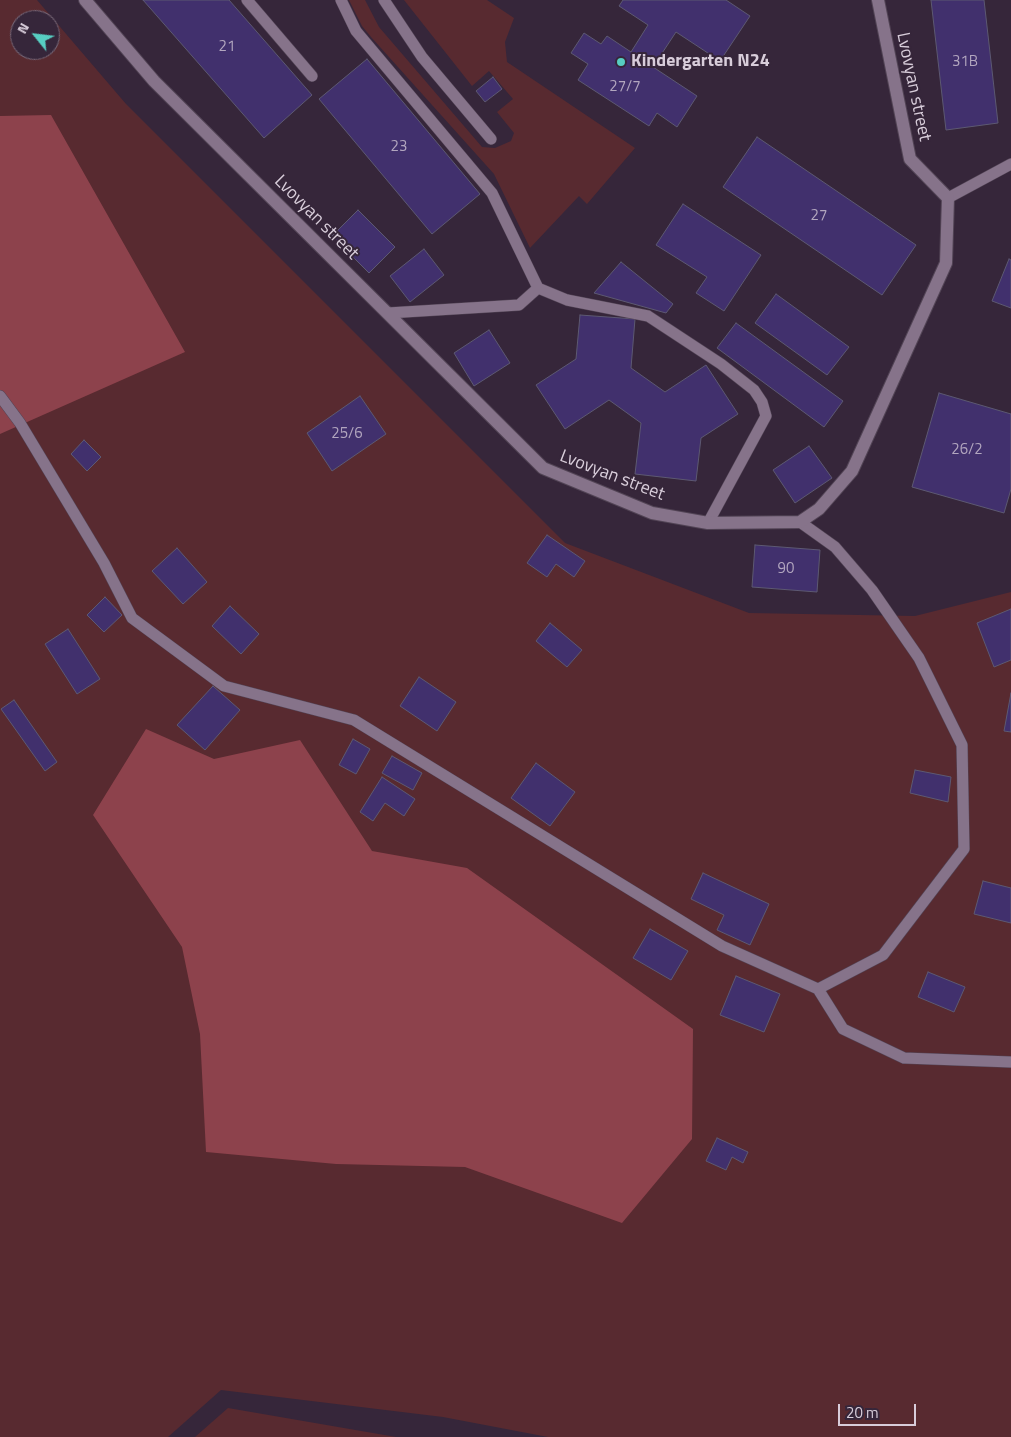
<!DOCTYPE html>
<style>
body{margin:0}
#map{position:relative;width:1011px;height:1437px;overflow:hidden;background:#36263a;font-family:"Titillium Web",sans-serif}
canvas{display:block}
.north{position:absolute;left:10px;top:10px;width:50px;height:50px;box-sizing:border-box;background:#36263a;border:1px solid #77697a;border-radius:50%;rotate:299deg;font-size:14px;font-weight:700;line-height:20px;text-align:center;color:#d8cdda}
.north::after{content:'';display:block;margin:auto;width:18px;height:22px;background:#57cec2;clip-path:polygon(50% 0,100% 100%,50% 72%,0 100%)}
.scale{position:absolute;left:838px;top:1404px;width:78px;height:22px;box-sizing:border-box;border:2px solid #d8cdda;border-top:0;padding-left:6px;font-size:15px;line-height:18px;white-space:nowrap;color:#d8cdda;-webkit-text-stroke:4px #36263a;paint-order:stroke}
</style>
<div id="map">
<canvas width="1011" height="1437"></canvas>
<div class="north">N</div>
<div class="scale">20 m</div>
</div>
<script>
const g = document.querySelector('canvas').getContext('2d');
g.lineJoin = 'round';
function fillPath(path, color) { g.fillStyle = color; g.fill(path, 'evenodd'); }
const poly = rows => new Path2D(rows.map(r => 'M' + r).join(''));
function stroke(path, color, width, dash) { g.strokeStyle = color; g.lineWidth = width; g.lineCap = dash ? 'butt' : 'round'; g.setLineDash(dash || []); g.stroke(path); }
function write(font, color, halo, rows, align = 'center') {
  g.font = font + ' "Titillium Web",sans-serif'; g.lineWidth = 4; g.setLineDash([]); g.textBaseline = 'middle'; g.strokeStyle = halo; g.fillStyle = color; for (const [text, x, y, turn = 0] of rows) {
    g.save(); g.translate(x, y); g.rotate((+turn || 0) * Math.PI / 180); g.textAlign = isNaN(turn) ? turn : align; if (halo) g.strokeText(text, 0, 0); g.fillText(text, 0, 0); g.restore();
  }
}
fillPath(poly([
 [0,0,37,0,126,104,565,543,749,613,915,616,1011,592,1011,1437,548,1437,443,1417,221,1390,168,1437,0,1437],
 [20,20,50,20,50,50,20,50],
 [349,0,365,0,379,27,482,147,495,148,511,141,514,133,497,112,513,99,489,71,472,86,404,0,487,0,514,18,505,42,507,62,635,148,587,204,579,196,530,248,494,174,371,37,362,26],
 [228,1408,396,1437,195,1437]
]), '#582a30');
fillPath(poly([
 [51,115,185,352,0,434,0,116],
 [146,729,214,759,300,740,372,851,467,868,693,1029,692,1139,622,1223,465,1167,336,1164,206,1152,200,1034,182,947,93,815]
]), '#8d424c');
const building = poly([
 [143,0,229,0,312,95,264,138,143,0],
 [623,0,726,0,750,16,720,61,676,32,653,67,697,96,677,127,657,113,649,126,578,80,588,64,571,53,584,33,601,44,607,36,631,52,648,25,619,6,623,0],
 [931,0,984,0,998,123,946,130,931,0],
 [367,59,480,194,432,234,319,99,367,59],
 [493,77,502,89,485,102,476,91,493,77],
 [757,137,916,245,882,295,723,187,757,137],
 [683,204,761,255,724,311,696,293,707,277,656,245,683,204],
 [358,210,395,247,369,273,332,236,358,210],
 [424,249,444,275,410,302,390,276,424,249],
 [1009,259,1011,260,1011,308,992,301,1009,259],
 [621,262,673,304,666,313,594,293,621,262],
 [776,294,849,347,827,375,755,323,776,294],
 [580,315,635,319,631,368,665,392,706,365,738,414,701,438,696,481,635,474,641,423,609,400,565,429,536,385,576,359,580,315],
 [736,323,843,401,824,427,717,348,736,323],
 [489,330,510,363,474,386,454,353,489,330],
 [939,393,1011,414,1011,489,1004,513,912,487,939,393],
 [360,396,386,434,332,471,307,433,360,396],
 [84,440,101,457,87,471,71,454,84,440],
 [809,446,832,478,795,503,773,470,809,446],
 [547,535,585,561,574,577,556,564,547,577,527,563,547,535],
 [755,545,820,550,817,592,752,587,755,545],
 [177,548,207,582,183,604,152,571,177,548],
 [105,597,122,615,104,632,87,615,105,597],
 [230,606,259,634,241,654,212,626,230,606],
 [1011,609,1011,660,994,667,977,623,1011,609],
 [550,623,582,650,567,667,536,641,550,623],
 [68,629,100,679,77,694,45,644,68,629],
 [419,677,456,702,437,731,400,706,419,677],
 [213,686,240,710,205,750,177,725,213,686],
 [1011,693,1011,732,1004,731,1011,693],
 [14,700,57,762,45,771,1,709,14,700],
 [353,739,370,749,356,774,339,765,353,739],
 [392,756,422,773,413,790,382,773,392,756],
 [536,763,575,792,550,826,511,798,536,763],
 [915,770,951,777,948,802,910,793,915,770],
 [382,777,415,799,404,816,385,803,373,821,360,812,382,777],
 [703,873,769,904,750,945,717,930,724,915,691,899,703,873],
 [983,881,1011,888,1011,923,974,914,983,881],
 [650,929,688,951,671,980,633,958,650,929],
 [928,972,965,987,954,1012,918,997,928,972],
 [736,976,780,994,764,1032,720,1015,736,976],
 [717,1138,748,1152,743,1163,732,1157,726,1170,706,1161,717,1138]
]);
fillPath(building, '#41306d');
stroke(building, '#5d5972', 1);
const service = poly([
 [247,0,312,76],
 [341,0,356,31,492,193,538,288,519,305,388,313],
 [384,0,422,57,491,139],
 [948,198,1011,164],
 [538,288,567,300,648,316,721,364,754,390,762,402,766,416,708,523],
 [0,396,20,423,104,563,132,618,224,686,354,720,722,946,818,989,883,955,964,849,962,745,919,658,872,590,835,547,800,522],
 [818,989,843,1029,904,1058,1011,1062]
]);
const minor = poly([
 [85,0,154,81,543,468,652,513,708,523,800,522,819,509,852,471,946,263,948,198,910,159,878,0]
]);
stroke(service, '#524455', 12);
stroke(minor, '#524455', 14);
stroke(service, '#86738a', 11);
stroke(minor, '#86738a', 12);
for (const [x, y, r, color] of [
 [621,62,5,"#57cec2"]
]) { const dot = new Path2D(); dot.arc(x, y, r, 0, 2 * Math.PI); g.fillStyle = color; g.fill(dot); stroke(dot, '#36263a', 2); }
write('15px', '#b2a6bf', null, [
 ["21",227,47],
 ["31B",965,62],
 ["27/7",625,87],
 ["23",399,147],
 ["27",819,216],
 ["25/6",347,434],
 ["26/2",967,450],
 ["90",786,569]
]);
write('bold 18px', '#d8cdda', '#36263a', [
 ["Kindergarten N24",631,62]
], 'left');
write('18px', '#d8cdda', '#36263a', [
 ["Lvovyan street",913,87,78],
 ["Lvovyan street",316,218,45],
 ["Lvovyan street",612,476,21]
]);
</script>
